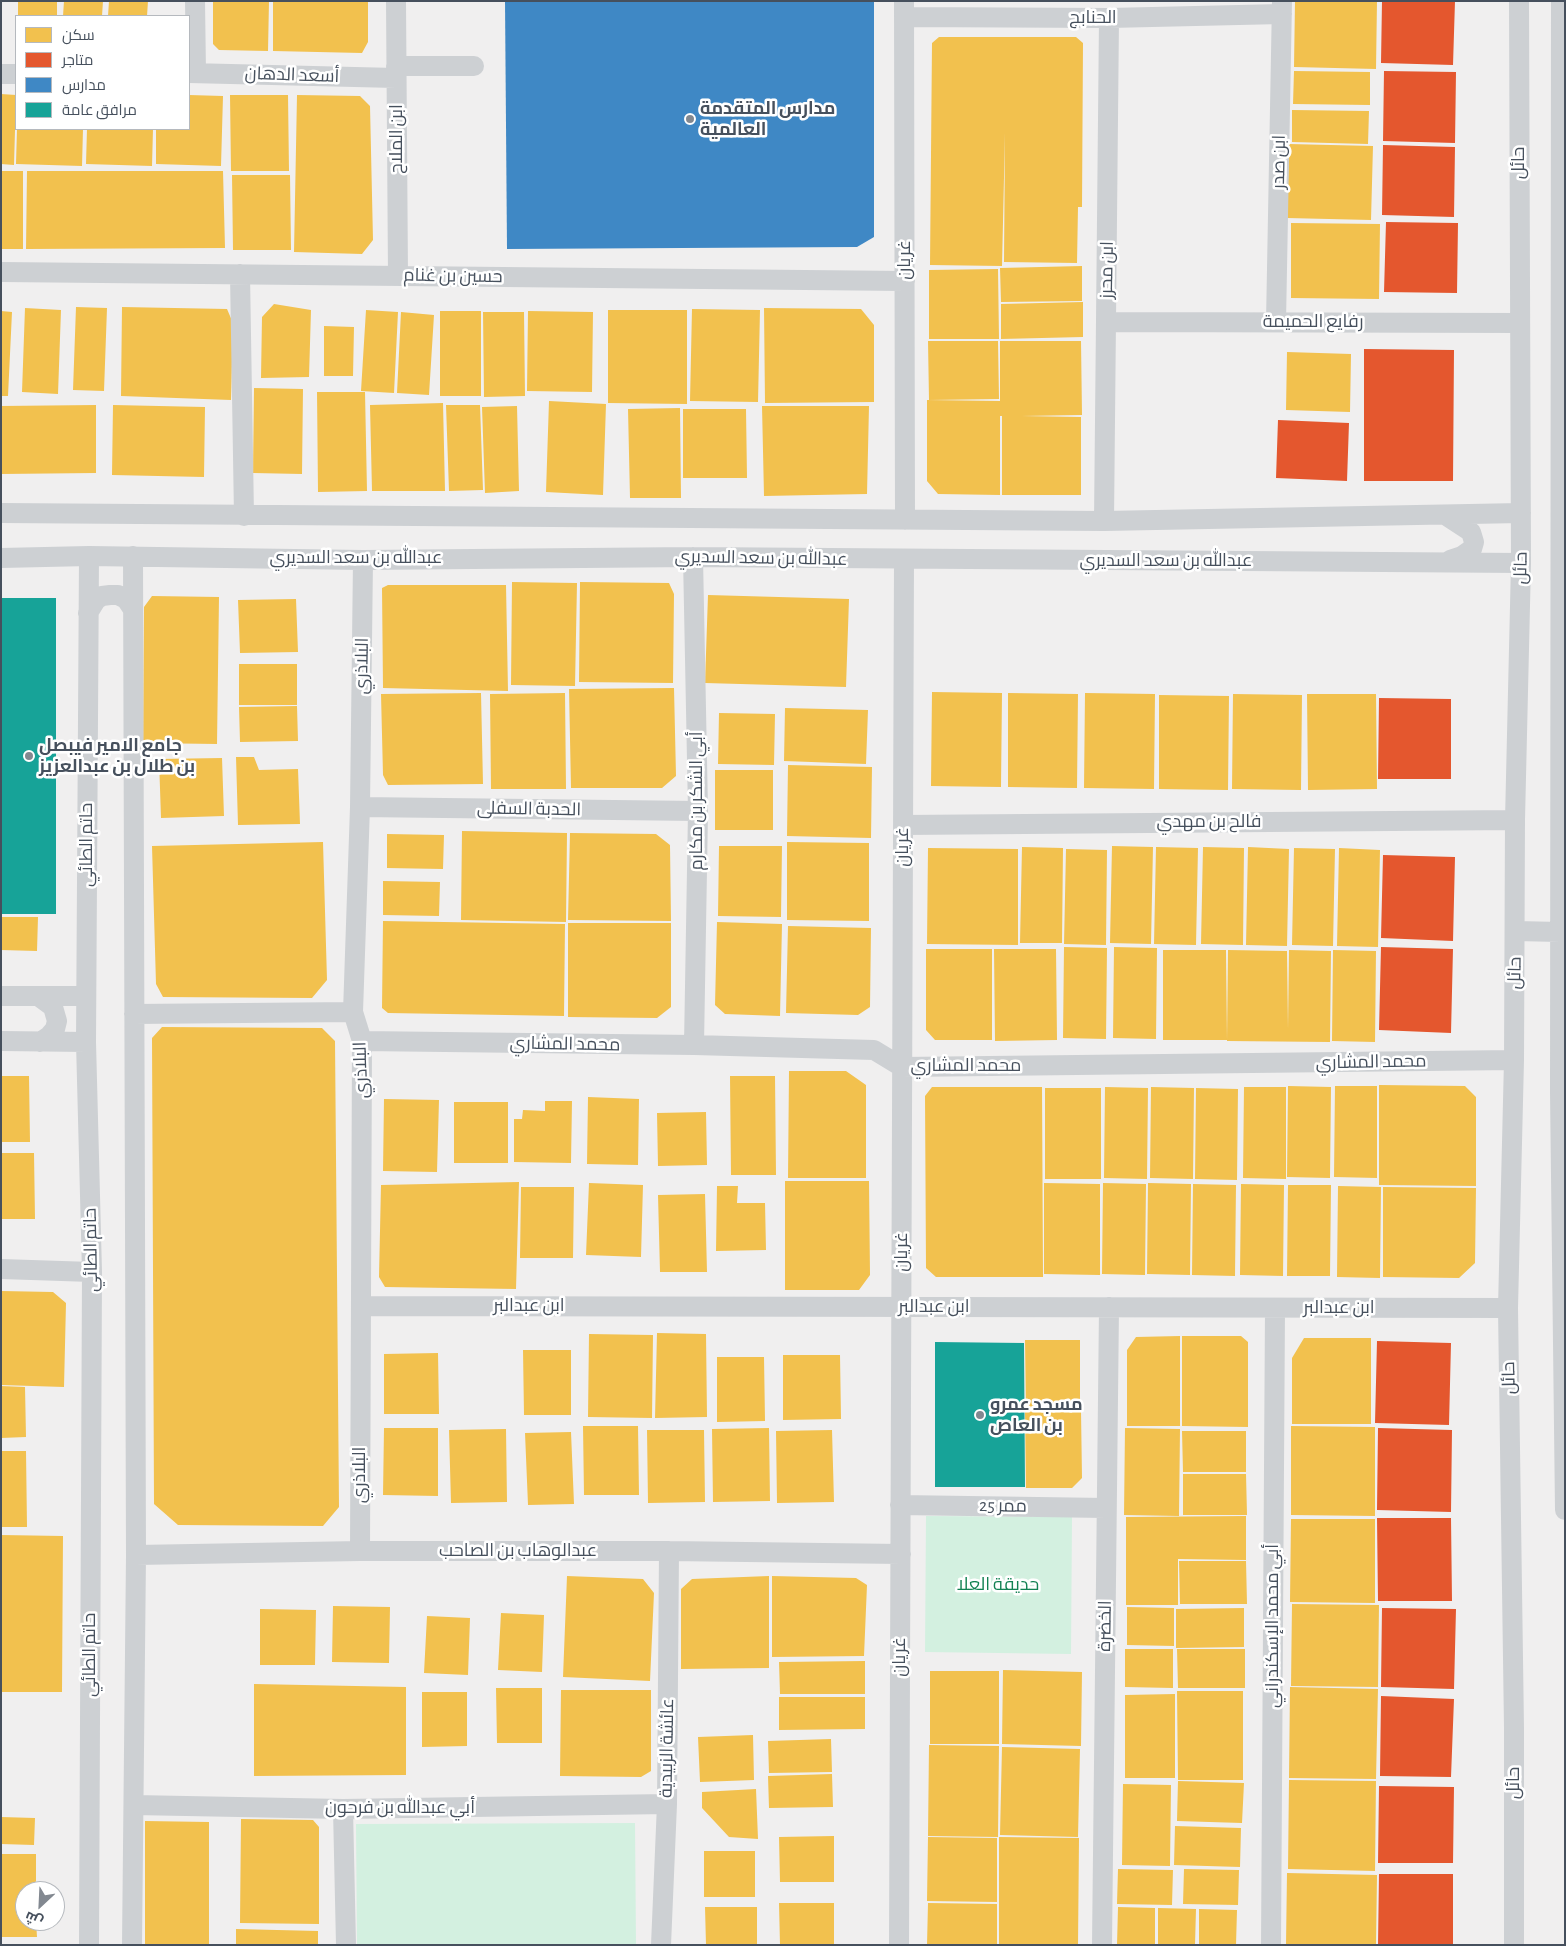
<!DOCTYPE html>
<meta charset="utf-8">
<style>
body{margin:0}
#map{position:relative;width:1566px;height:1946px;overflow:hidden;background:#f0efef;font-family:"Alegreya Sans",Cairo,sans-serif}
canvas{display:block}
.frame{position:absolute;inset:0;border:2px solid #46505d;pointer-events:none}
.legend{position:absolute;left:15px;top:15px;width:175px;height:115px;box-sizing:border-box;background:#fff;border:1px solid #b5b9be;margin:0;padding:6px 9px;list-style:none;font-size:15px;color:#46505d}
.legend li{display:flex;align-items:center;gap:10px;height:25px}
.legend b{width:25px;border:1px solid #b5b9be}
.north{position:absolute;left:15px;top:1881px;width:50px;height:50px;box-sizing:border-box;background:#fff;border:1px solid #b5b9be;border-radius:50%;rotate:205deg;font-size:14px;font-weight:700;line-height:20px;text-align:center;color:#46505d}
.north::after{content:'';display:block;margin:auto;width:18px;height:22px;background:#828890;clip-path:polygon(50% 0,100% 100%,50% 72%,0 100%)}
</style>
<div id="map">
<canvas width="1566" height="1946"></canvas>
<div class="frame"></div>
<ul class="legend">
<li><b style="height:14px;background:#f2c14e"></b>سكن</li>
<li><b style="height:14px;background:#e4572e"></b>متاجر</li>
<li><b style="height:14px;background:#3f88c5"></b>مدارس</li>
<li><b style="height:14px;background:#17a398"></b>مرافق عامة</li>
</ul>
<div class="north">ش</div>
</div>
<script>
const g = document.querySelector('canvas').getContext('2d');
g.lineJoin = 'round';
function fillPath(path, color) { g.fillStyle = color; g.fill(path, 'evenodd'); }
const poly = rows => new Path2D(rows.map(r => 'M' + r).join(''));
function stroke(path, color, width, dash) { g.strokeStyle = color; g.lineWidth = width; g.lineCap = dash ? 'butt' : 'round'; g.setLineDash(dash || []); g.stroke(path); }
function write(font, color, halo, rows, align = 'center') {
  g.font = font + ' "Alegreya Sans",Cairo,sans-serif'; g.lineWidth = 5; g.setLineDash([]); g.textBaseline = 'middle'; g.strokeStyle = halo; g.fillStyle = color; for (const [text, x, y, turn = 0] of rows) {
    g.save(); g.translate(x, y); g.rotate((+turn || 0) * Math.PI / 180); g.textAlign = isNaN(turn) ? turn : align; if (halo) g.strokeText(text, 0, 0); g.fillText(text, 0, 0); g.restore();
  }
}
fillPath(poly([
 [926,1516,1072,1517,1071,1654,925,1652],
 [635,1823,636,1945,357,1945,356,1824]
]), '#d3f0e0');
fillPath(poly([
 [18,1,57,1,57,16,18,16],
 [64,1,103,1,102,16,63,16],
 [109,1,148,1,147,16,108,16],
 [213,1,269,1,268,51,219,50,213,44],
 [273,1,368,1,368,42,362,53,273,51],
 [1295,1,1377,1,1376,69,1294,67],
 [939,37,1076,37,1083,43,1082,207,1078,207,1077,263,1004,262,1005,133,993,133,1005,133,1002,266,930,265,932,43],
 [1294,71,1370,72,1370,105,1293,104],
 [1,94,16,95,14,165,1,164],
 [189,95,223,96,221,166,156,164,156,129,189,129],
 [230,95,288,95,289,171,231,171],
 [297,95,360,96,370,106,373,240,362,254,294,252],
 [1292,110,1369,111,1368,144,1292,142],
 [17,129,83,129,82,166,16,164],
 [87,129,153,129,152,166,86,164],
 [1289,144,1373,146,1371,220,1287,218],
 [1,171,23,171,23,249,1,249],
 [27,171,223,171,225,248,26,249],
 [232,175,290,175,291,250,233,250],
 [1291,223,1380,224,1379,299,1291,298],
 [1082,266,1082,301,1001,302,1000,268],
 [998,269,999,339,929,339,929,270],
 [1083,302,1083,337,1001,339,1001,304],
 [274,304,311,310,309,377,261,378,262,317],
 [76,307,107,308,104,391,73,390],
 [122,307,227,309,233,323,231,400,121,396],
 [25,308,61,310,58,394,22,392],
 [764,308,861,309,874,325,874,402,765,403],
 [692,309,760,310,758,402,690,401],
 [366,310,398,312,394,393,361,391],
 [608,310,687,310,687,404,608,403],
 [1,311,12,312,8,396,1,396],
 [440,311,481,311,481,396,440,396],
 [528,311,593,312,592,392,527,391],
 [401,312,434,315,429,395,397,393],
 [483,312,524,312,525,396,484,397],
 [324,326,354,327,353,376,324,376],
 [928,341,998,341,999,399,929,400],
 [1000,341,1081,341,1082,415,1022,416,1081,417,1081,495,1002,495,1002,416,1000,416,1000,495,938,494,927,481,927,400,1000,401],
 [1287,352,1351,354,1350,412,1286,410],
 [254,388,303,389,302,474,253,473],
 [317,392,365,392,367,491,318,492],
 [549,401,606,404,603,495,546,492],
 [443,403,445,491,372,491,370,405],
 [96,405,96,473,1,474,1,406],
 [113,405,205,407,204,477,112,475],
 [446,405,480,405,483,490,449,491],
 [517,406,519,491,485,493,482,407],
 [762,406,869,406,867,494,764,496],
 [680,408,681,498,630,498,628,409],
 [683,409,746,409,747,478,683,478],
 [512,582,577,583,575,686,511,685],
 [580,582,669,583,674,594,673,683,579,682],
 [388,585,506,585,508,691,383,688,382,588],
 [708,595,849,599,846,687,705,683],
 [152,596,219,597,217,744,143,743,144,607],
 [296,599,298,652,240,653,238,600],
 [239,664,297,664,297,705,239,705],
 [674,688,676,776,662,788,571,788,569,689],
 [932,692,1002,693,1001,787,931,786],
 [481,693,483,784,388,785,383,775,381,694],
 [565,693,566,789,491,789,490,694],
 [1008,693,1078,694,1077,788,1008,787],
 [1085,693,1155,694,1154,789,1084,788],
 [1233,694,1302,695,1301,790,1232,789],
 [1307,694,1376,694,1377,789,1308,790],
 [1159,695,1229,696,1228,790,1159,789],
 [297,706,298,741,240,742,239,707],
 [785,708,868,710,866,764,784,761],
 [719,713,775,714,774,765,718,764],
 [236,757,254,757,259,770,298,769,300,824,238,825],
 [222,758,224,816,161,818,159,759],
 [788,765,872,767,871,838,787,836],
 [715,770,773,770,773,830,715,830],
 [462,831,567,833,566,922,461,920],
 [570,833,656,834,670,845,671,921,568,920],
 [387,834,444,835,443,869,387,868],
 [323,842,327,980,312,998,163,997,156,984,152,846],
 [787,842,869,843,869,921,787,920],
 [719,846,782,846,781,917,718,916],
 [1112,846,1153,847,1151,944,1110,943],
 [1022,847,1063,848,1062,943,1020,943],
 [1156,847,1198,848,1196,945,1154,944],
 [1203,847,1244,848,1243,945,1201,944],
 [1248,847,1289,849,1287,946,1246,945],
 [928,848,1018,849,1018,945,927,944],
 [1294,848,1335,849,1333,946,1292,945],
 [1339,848,1380,850,1378,947,1337,946],
 [1066,849,1107,850,1106,945,1064,944],
 [383,881,440,882,439,916,383,915],
 [1,917,38,917,37,951,1,950],
 [383,921,565,924,564,1016,388,1013,382,1008],
 [717,922,782,924,780,1016,725,1014,715,1005],
 [568,923,671,923,671,1007,657,1018,568,1017],
 [788,926,871,928,870,1007,858,1015,786,1013],
 [1064,947,1107,948,1106,1039,1063,1038],
 [1114,947,1157,948,1156,1039,1113,1038],
 [926,949,992,949,992,1040,935,1040,926,1030],
 [994,949,1056,949,1057,1040,995,1041],
 [1163,950,1226,950,1227,1040,1163,1040],
 [1228,950,1287,951,1288,1029,1289,950,1331,951,1330,1042,1227,1041],
 [1333,950,1376,951,1375,1042,1332,1041],
 [162,1027,322,1028,335,1041,339,1507,323,1526,178,1525,154,1504,152,1038],
 [789,1071,846,1071,866,1085,866,1178,788,1178],
 [1,1076,29,1076,30,1142,1,1142],
 [730,1076,775,1076,776,1175,731,1175],
 [1379,1085,1465,1086,1476,1097,1476,1186,1379,1185],
 [1288,1086,1331,1087,1330,1178,1287,1177],
 [1335,1086,1377,1086,1377,1178,1334,1177],
 [932,1087,1042,1087,1043,1277,936,1277,926,1268,925,1096],
 [1105,1087,1148,1088,1147,1179,1104,1178],
 [1151,1087,1194,1088,1193,1179,1150,1178],
 [1244,1087,1286,1087,1286,1179,1243,1178],
 [1045,1088,1101,1088,1101,1179,1045,1179],
 [1196,1088,1238,1089,1237,1180,1195,1179],
 [588,1097,639,1099,638,1165,587,1164],
 [384,1099,439,1100,437,1172,383,1171],
 [545,1101,572,1101,571,1163,514,1162,514,1119,522,1119,523,1110,545,1111],
 [454,1102,508,1102,508,1163,454,1163],
 [706,1112,707,1165,658,1166,657,1113],
 [1,1153,34,1153,35,1219,1,1219],
 [785,1181,869,1181,870,1275,859,1290,785,1290],
 [519,1182,516,1289,385,1287,379,1277,381,1185],
 [589,1183,643,1185,641,1257,586,1255],
 [1044,1183,1100,1184,1100,1275,1044,1274],
 [1103,1183,1146,1184,1145,1275,1102,1274],
 [1148,1183,1191,1184,1190,1275,1147,1274],
 [1193,1184,1236,1185,1235,1276,1192,1275],
 [1241,1184,1284,1185,1283,1276,1240,1275],
 [1288,1185,1331,1185,1330,1276,1287,1276],
 [717,1186,738,1186,737,1203,765,1203,766,1250,716,1251],
 [1338,1186,1381,1187,1380,1278,1337,1277],
 [521,1187,574,1187,573,1258,520,1258],
 [1383,1187,1476,1188,1475,1263,1459,1278,1383,1277],
 [705,1194,707,1272,660,1272,658,1195],
 [1,1291,53,1292,66,1303,64,1387,1,1385],
 [657,1333,706,1334,707,1417,655,1418],
 [589,1334,653,1335,652,1418,588,1417],
 [1180,1336,1180,1426,1127,1426,1127,1350,1136,1337],
 [1182,1336,1241,1336,1248,1342,1248,1427,1182,1426],
 [1304,1338,1371,1338,1371,1424,1292,1424,1292,1358],
 [1025,1340,1080,1340,1080,1410,1026,1410],
 [523,1350,571,1350,571,1415,524,1415],
 [438,1353,439,1414,384,1414,384,1354],
 [783,1355,840,1355,841,1419,783,1420],
 [717,1357,764,1357,765,1421,717,1422],
 [1,1386,25,1387,26,1437,1,1438],
 [1025,1411,1081,1411,1082,1478,1072,1488,1026,1488],
 [583,1426,638,1426,639,1495,584,1495],
 [1291,1426,1375,1427,1375,1516,1291,1515],
 [384,1428,438,1428,438,1496,383,1495],
 [769,1428,770,1501,713,1502,712,1429],
 [1125,1428,1180,1429,1179,1516,1124,1515],
 [506,1429,507,1502,451,1503,449,1430],
 [647,1430,704,1430,705,1502,648,1503],
 [832,1430,834,1502,777,1503,776,1431],
 [1182,1431,1246,1431,1246,1472,1183,1472],
 [571,1432,574,1504,528,1505,525,1433],
 [1,1451,26,1451,27,1527,1,1527],
 [1183,1474,1246,1474,1247,1515,1183,1515],
 [1246,1516,1246,1560,1178,1559,1178,1605,1126,1605,1126,1517],
 [1291,1519,1375,1519,1375,1603,1290,1602],
 [1,1535,63,1536,62,1692,1,1692],
 [1179,1561,1246,1561,1247,1604,1180,1604],
 [567,1576,643,1579,654,1593,650,1681,563,1677],
 [769,1576,769,1668,681,1669,681,1589,692,1579],
 [772,1576,856,1578,867,1585,864,1656,772,1657],
 [1292,1604,1379,1605,1378,1687,1291,1686],
 [333,1606,390,1607,389,1663,332,1662],
 [1127,1607,1174,1608,1174,1646,1127,1645],
 [1244,1608,1244,1647,1176,1648,1176,1609],
 [260,1609,316,1610,315,1665,260,1665],
 [501,1613,544,1615,542,1672,498,1670],
 [427,1616,470,1618,468,1675,424,1673],
 [1125,1649,1173,1649,1173,1688,1125,1687],
 [1177,1649,1245,1649,1245,1688,1178,1688],
 [865,1661,865,1694,780,1694,779,1662],
 [1003,1670,1082,1672,1081,1746,1002,1744],
 [930,1671,999,1671,999,1744,930,1744],
 [254,1684,406,1687,406,1775,254,1776],
 [1290,1687,1378,1689,1376,1779,1289,1778],
 [496,1688,542,1688,542,1743,497,1743],
 [561,1690,651,1690,651,1771,641,1777,560,1776],
 [1177,1691,1243,1691,1243,1780,1178,1780],
 [422,1692,467,1692,467,1746,422,1747],
 [1175,1694,1175,1778,1125,1778,1125,1695],
 [779,1697,865,1697,865,1729,779,1730],
 [753,1735,754,1780,700,1782,698,1737],
 [831,1739,832,1772,769,1773,768,1741],
 [929,1745,999,1746,998,1837,928,1836],
 [1002,1747,1080,1749,1078,1837,1000,1835],
 [832,1774,833,1807,769,1808,768,1776],
 [1289,1780,1376,1781,1375,1871,1288,1869],
 [1178,1781,1244,1783,1242,1823,1177,1821],
 [1123,1784,1171,1785,1170,1866,1122,1865],
 [756,1789,758,1839,729,1837,702,1808,702,1792],
 [1,1817,35,1818,34,1845,1,1844],
 [241,1819,313,1820,319,1827,319,1924,240,1923],
 [145,1821,209,1822,209,1945,145,1945],
 [1175,1826,1241,1828,1240,1867,1174,1865],
 [834,1836,834,1882,780,1882,779,1837],
 [928,1837,997,1838,997,1902,927,1901],
 [999,1837,1079,1838,1078,1945,999,1945],
 [704,1851,755,1851,755,1897,704,1897],
 [1,1854,36,1854,36,1891,25,1891,25,1921,36,1921,37,1937,1,1937],
 [1118,1869,1173,1870,1172,1905,1117,1904],
 [1184,1869,1239,1870,1238,1905,1183,1904],
 [1287,1873,1377,1875,1376,1945,1286,1945],
 [779,1903,834,1903,834,1945,780,1945],
 [928,1903,997,1904,997,1945,927,1945],
 [705,1907,757,1907,757,1945,706,1945],
 [1118,1907,1155,1908,1155,1945,1117,1945],
 [1158,1908,1196,1909,1195,1945,1158,1945],
 [1199,1909,1237,1910,1236,1945,1199,1945],
 [236,1929,318,1931,318,1945,236,1945]
]), '#f2c14e');
fillPath(poly([
 [1382,1,1455,1,1453,65,1381,63],
 [1384,71,1456,72,1455,143,1383,141],
 [1383,145,1455,147,1454,217,1382,215],
 [1386,222,1458,223,1457,293,1384,292],
 [1364,349,1454,350,1453,481,1364,481],
 [1278,420,1349,423,1347,481,1276,478],
 [1379,698,1451,699,1451,779,1378,779],
 [1383,855,1455,857,1453,941,1381,938],
 [1381,947,1453,949,1451,1033,1379,1030],
 [1377,1341,1451,1343,1449,1425,1375,1423],
 [1378,1428,1452,1430,1451,1512,1377,1510],
 [1377,1518,1451,1518,1452,1601,1378,1601],
 [1382,1608,1456,1609,1454,1689,1381,1687],
 [1381,1696,1454,1699,1451,1777,1380,1776],
 [1379,1786,1454,1787,1453,1863,1378,1863],
 [1379,1874,1453,1874,1453,1945,1378,1945]
]), '#e4572e');
fillPath(poly([
 [505,1,874,1,874,237,857,247,507,249]
]), '#3f88c5');
fillPath(poly([
 [1,598,56,598,56,914,1,914],
 [935,1342,1024,1343,1025,1487,935,1487]
]), '#17a398');
stroke(poly([
 [195,1,196,73],
 [396,1,398,276],
 [904,1,905,520],
 [1561,1,1560,1092,1565,1510],
 [904,17,1109,18,1282,14],
 [396,66,474,66],
 [189,73,396,78],
 [1,74,16,74],
 [1,272,905,281],
 [240,274,244,516],
 [1106,322,1520,323],
 [1276,322,1282,1],
 [1,513,1104,521,1521,513],
 [1445,515,1471,532,1474,542,1472,549,1462,556,1450,560],
 [1104,521,1109,18],
 [89,556,86,1042,92,1272,89,1945],
 [693,557,698,811,694,1045],
 [1,558,89,556,363,560,693,557,1521,563],
 [88,613,96,600,102,596,110,595,118,595,126,599,132,608],
 [360,807,698,811],
 [903,825,1515,820],
 [1516,931,1560,932],
 [1,996,86,996],
 [38,996,53,1007,57,1021,55,1029,49,1036,40,1042],
 [134,1014,353,1012],
 [1,1041,86,1042],
 [362,1041,694,1045,874,1050,902,1067,1514,1060],
 [1,1269,92,1272],
 [361,1306,1508,1308],
 [900,1505,1106,1508],
 [360,1551,362,1041,353,1012,360,807,363,560],
 [136,1555,360,1551,669,1551,901,1554],
 [134,1805,343,1809,667,1804],
 [343,1809,346,1945],
 [132,1945,136,1555,133,556],
 [661,1945,667,1804,669,1551],
 [899,1945,904,560],
 [1102,1945,1109,1307],
 [1271,1945,1275,1308],
 [1514,1945,1514,1728,1508,1308,1514,1060,1515,820,1521,563,1519,1]
]), '#cdd0d3', 20);
for (const [x, y, r, color] of [
 [690,119,5,"#828890"],
 [29,756,5,"#828890"],
 [980,1415,5,"#828890"]
]) { const dot = new Path2D(); dot.arc(x, y, r, 0, 2 * Math.PI); g.fillStyle = color; g.fill(dot); stroke(dot, '#fff', 2); }
write('18px', '#46505d', '#fff', [
 ["الحنابج",1093,18],
 ["أسعد الدهان",292,75,2],
 ["ابن الملاح",397,139,-90],
 ["ابن صدر",1279,162,-89],
 ["حائل",1519,163,-90],
 ["غريان",905,260,-90],
 ["ابن محرز",1107,270,-89],
 ["حسين بن غنام",453,276,1],
 ["رفايع الحميمة",1313,322],
 ["عبدالله بن سعد السديري",356,558],
 ["عبدالله بن سعد السديري",761,558,1],
 ["عبدالله بن سعد السديري",1166,561],
 ["حائل",1521,568,-89],
 ["البلاذري",362,666,-89],
 ["أبي الشكر بن مكارم",697,801,-90],
 ["الحدبة السفلى",529,809,1],
 ["فالح بن مهدي",1209,822],
 ["حاتم الطائي",87,845,-90],
 ["غريان",903,847,-90],
 ["حائل",1515,973,-89],
 ["محمد المشاري",565,1044,1],
 ["محمد المشاري",1371,1062,-1],
 ["محمد المشاري",966,1066],
 ["البلاذري",361,1070,-92],
 ["حاتم الطائي",91,1250,-91],
 ["غريان",902,1252,-90],
 ["ابن عبدالبر",529,1306],
 ["ابن عبدالبر",934,1307],
 ["ابن عبدالبر",1339,1308],
 ["حائل",1509,1378,-91],
 ["البلاذري",360,1475,-90],
 ["ممر 25",1003,1506,1],
 ["عبدالوهاب بن الصاحب",518,1551],
 ["الخضرة",1105,1626,-89],
 ["أبي محمد الإسكندراني",1273,1626,-90],
 ["حاتم الطائي",90,1655,-90],
 ["غريان",900,1657,-90],
 ["عائشة الزبيدية",667,1748,-89],
 ["حائل",1514,1783,-90],
 ["أبي عبدالله بن فرحون",400,1808]
]);
write('bold 18px', '#46505d', '#fff', [
 ["مدارس المتقدمة",700,109],
 ["العالمية",700,130],
 ["جامع الامير فيبصل",39,746],
 ["بن طلال بن عبدالعزيز",39,767],
 ["مسجد عمرو",990,1405],
 ["بن العاص",990,1426]
], 'left');
write('18px', '#138253', '#fff', [
 ["حديقة العلا",998,1585]
]);
</script>
